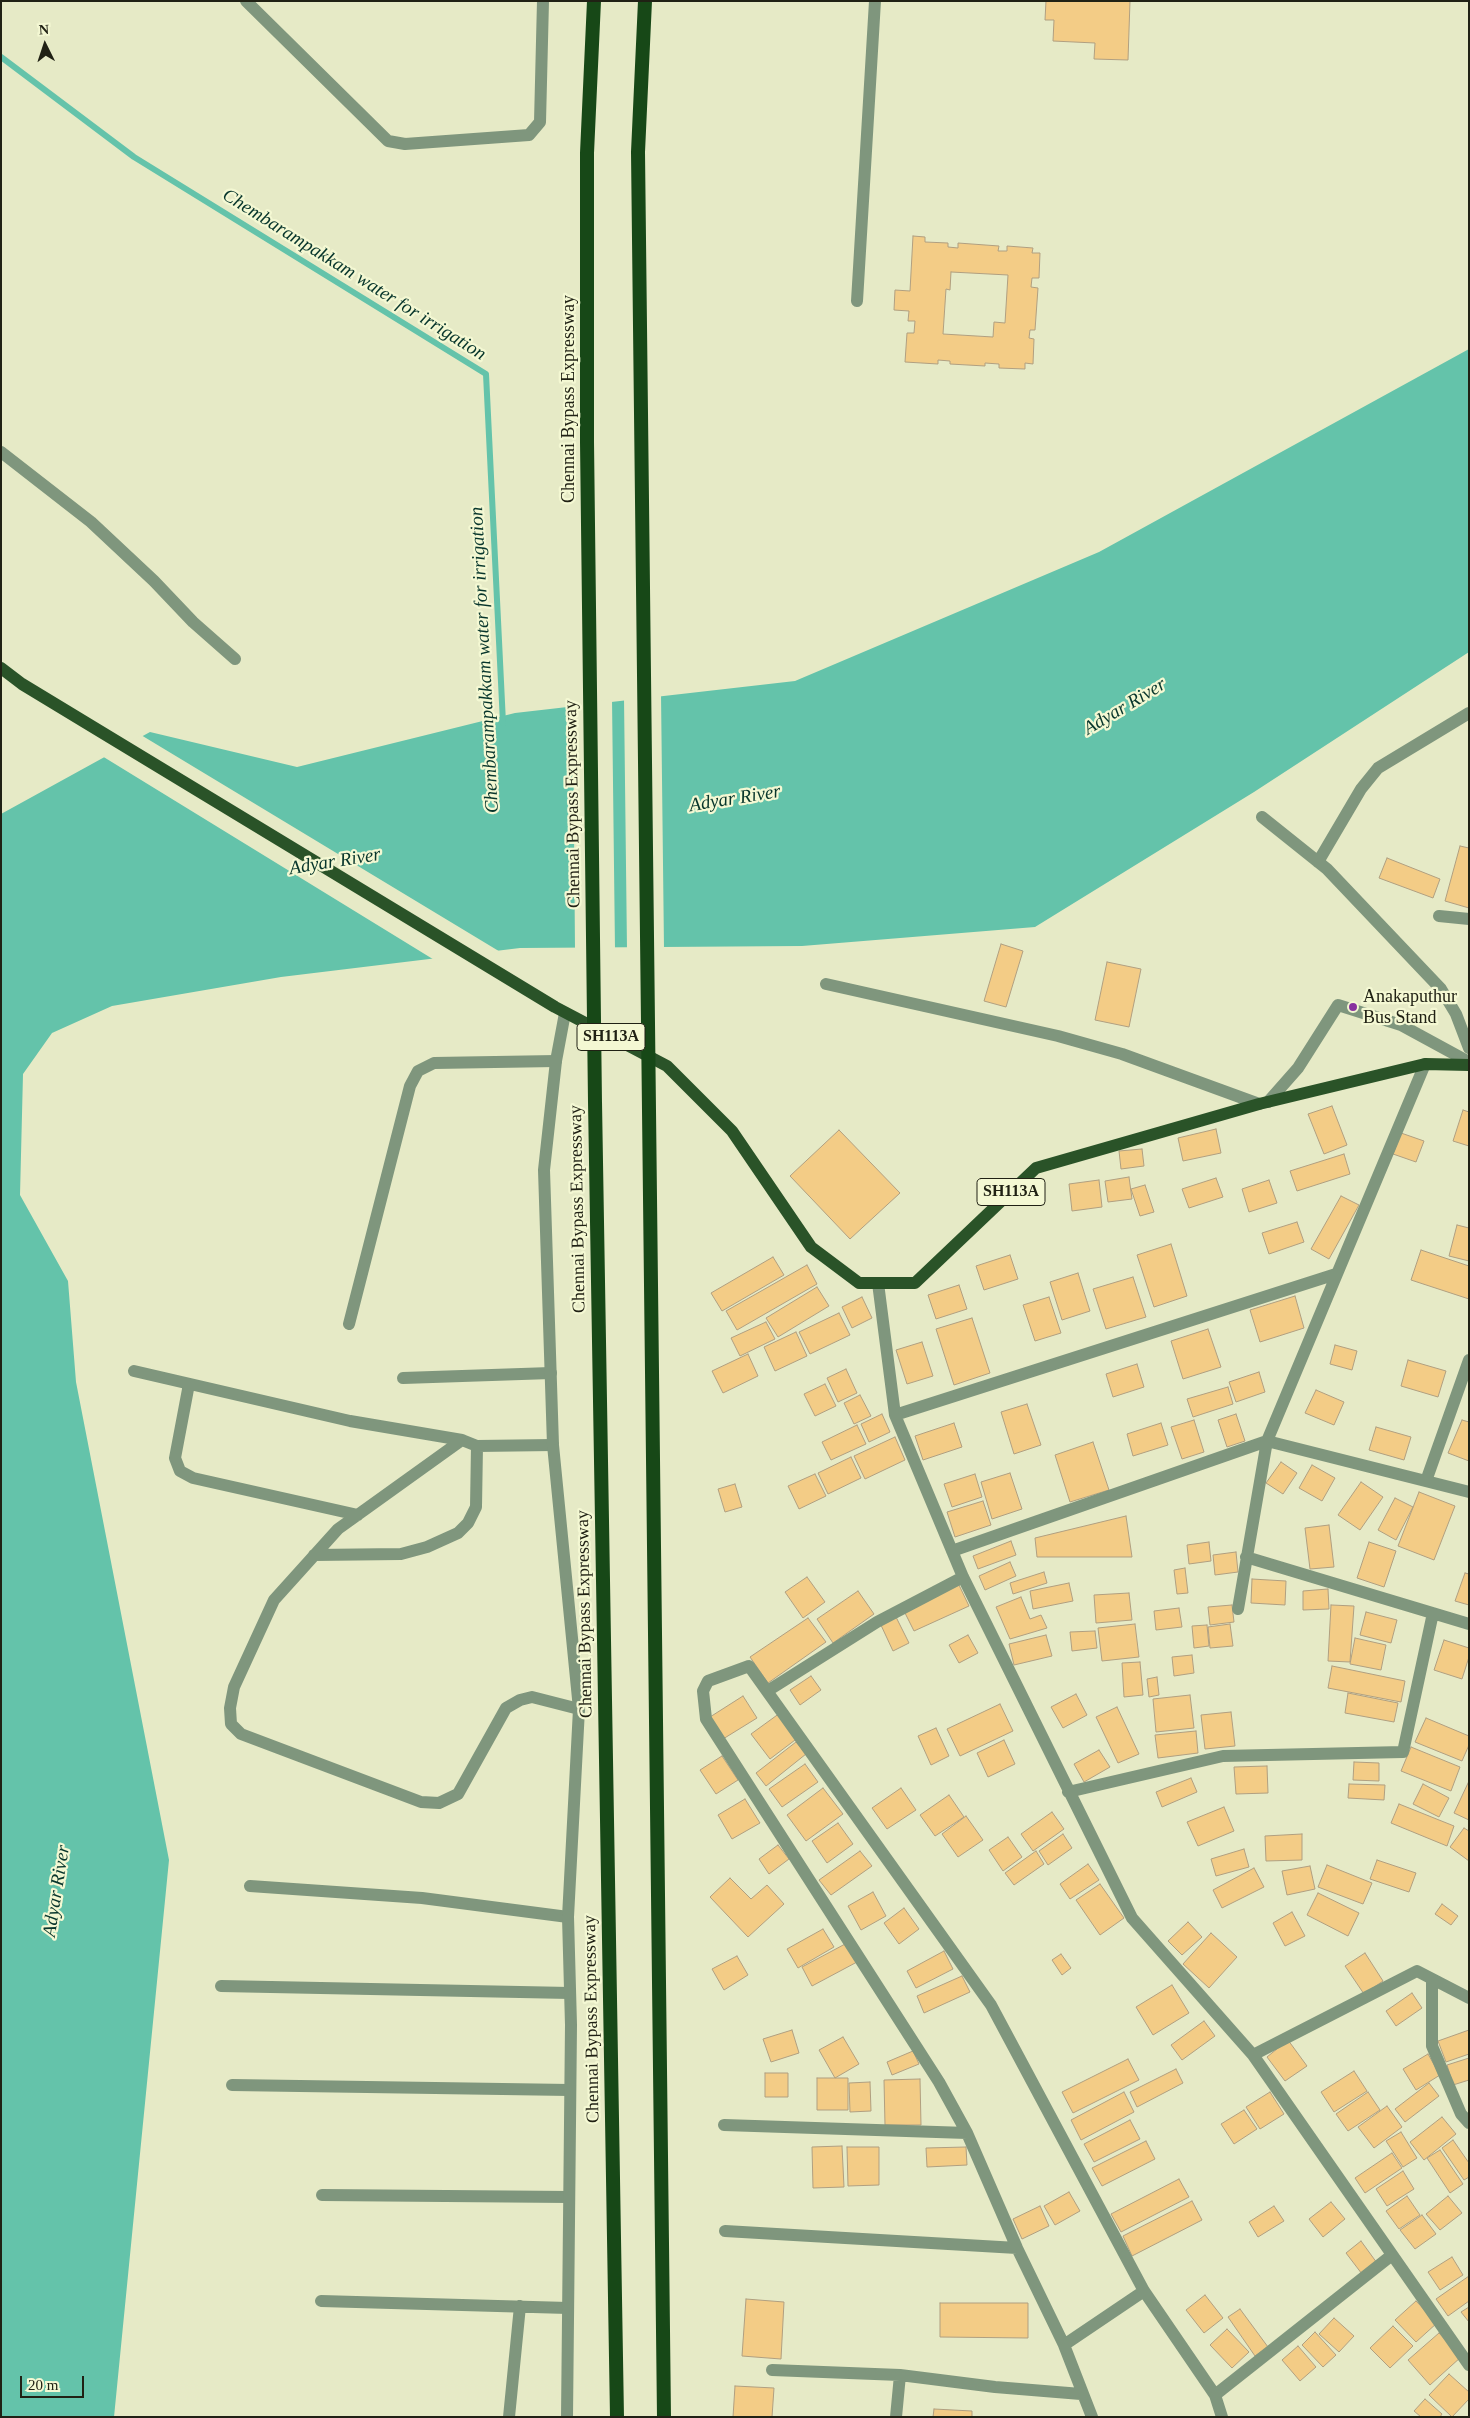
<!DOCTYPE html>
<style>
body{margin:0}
#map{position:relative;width:1470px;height:2418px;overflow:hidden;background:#e6eac6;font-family:Georgia,serif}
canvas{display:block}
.frame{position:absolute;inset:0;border:2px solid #202114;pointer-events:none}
.north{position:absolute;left:20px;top:20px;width:50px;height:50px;-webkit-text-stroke:4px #f4f8d3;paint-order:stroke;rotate:356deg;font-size:14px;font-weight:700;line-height:20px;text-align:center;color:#202114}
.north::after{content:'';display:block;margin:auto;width:18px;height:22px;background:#202114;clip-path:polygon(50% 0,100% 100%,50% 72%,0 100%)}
.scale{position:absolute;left:20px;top:2376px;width:64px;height:22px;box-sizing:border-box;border:2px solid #202114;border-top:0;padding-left:6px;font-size:15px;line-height:18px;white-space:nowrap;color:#202114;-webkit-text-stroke:4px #f4f8d3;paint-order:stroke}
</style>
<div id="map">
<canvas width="1470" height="2418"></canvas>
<div class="frame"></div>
<div class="north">N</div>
<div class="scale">20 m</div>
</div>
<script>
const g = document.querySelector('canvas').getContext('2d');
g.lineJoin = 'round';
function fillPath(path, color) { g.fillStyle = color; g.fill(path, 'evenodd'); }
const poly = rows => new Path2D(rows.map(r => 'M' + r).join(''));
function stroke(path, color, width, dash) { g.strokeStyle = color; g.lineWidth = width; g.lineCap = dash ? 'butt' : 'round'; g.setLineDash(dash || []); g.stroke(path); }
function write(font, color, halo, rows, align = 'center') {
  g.font = font + ' Georgia,serif'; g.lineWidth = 4.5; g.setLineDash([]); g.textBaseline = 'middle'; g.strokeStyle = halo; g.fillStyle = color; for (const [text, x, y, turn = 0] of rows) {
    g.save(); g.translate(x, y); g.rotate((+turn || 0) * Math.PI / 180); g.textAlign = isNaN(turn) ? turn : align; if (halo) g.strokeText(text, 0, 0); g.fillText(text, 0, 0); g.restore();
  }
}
fillPath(poly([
 [1469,349,1469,652,1254,792,1035,927,802,946,520,948,281,977,112,1006,52,1033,23,1074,20,1195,68,1281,76,1382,169,1860,114,2417,1,2417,1,814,150,732,297,767,515,713,795,681,1099,552]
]), '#64c3aa');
fillPath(poly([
 [661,694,664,949,627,950,624,698],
 [612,699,615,950,575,950,573,704],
 [141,735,502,953,436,961,102,756]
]), '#e6eac6');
stroke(poly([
 [1,57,134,157,486,374,503,723]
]), '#64c3aa', 6);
const building = poly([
 [1046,1,1130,1,1128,60,1094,59,1095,43,1053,41,1054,20,1045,20,1046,1],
 [913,236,925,237,925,242,948,243,948,247,958,248,958,243,999,246,998,251,1007,251,1007,246,1033,248,1032,253,1040,253,1039,278,1032,278,1031,287,1038,288,1035,330,1030,330,1029,338,1034,339,1033,364,1025,363,1025,369,999,368,999,364,985,363,985,366,950,364,950,361,938,360,938,364,905,362,907,333,914,333,915,321,908,321,909,311,894,310,895,290,910,291,913,236],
 [951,272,1008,275,1005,323,994,322,993,337,943,334,946,289,950,290,951,272],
 [1460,846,1469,848,1469,908,1445,901,1460,846],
 [1387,858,1440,879,1433,898,1379,878,1387,858],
 [1001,944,1023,951,1006,1007,984,1001,1001,944],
 [1107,962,1141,969,1129,1027,1095,1020,1107,962],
 [1332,1106,1347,1145,1324,1154,1308,1114,1332,1106],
 [1463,1110,1469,1112,1469,1146,1453,1141,1463,1110],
 [1216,1129,1221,1153,1183,1161,1178,1138,1216,1129],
 [839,1130,900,1193,850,1239,790,1176,839,1130],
 [1401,1133,1424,1141,1416,1162,1393,1154,1401,1133],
 [1142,1149,1144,1166,1121,1169,1119,1151,1142,1149],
 [1344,1154,1350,1174,1297,1191,1290,1171,1344,1154],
 [1129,1177,1132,1199,1108,1202,1105,1181,1129,1177],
 [1216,1178,1223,1197,1189,1208,1182,1189,1216,1178],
 [1099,1180,1102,1207,1072,1211,1069,1184,1099,1180],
 [1269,1180,1277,1203,1249,1212,1242,1189,1269,1180],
 [1145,1185,1154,1212,1140,1216,1131,1189,1145,1185],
 [1341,1196,1359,1205,1329,1259,1311,1249,1341,1196],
 [1297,1222,1304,1242,1269,1254,1262,1233,1297,1222],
 [1457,1225,1469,1228,1469,1261,1449,1256,1457,1225],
 [1171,1244,1187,1296,1154,1307,1137,1255,1171,1244],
 [1421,1250,1469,1266,1469,1299,1411,1280,1421,1250],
 [1010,1255,1018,1279,984,1290,976,1266,1010,1255],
 [773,1257,784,1275,722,1311,711,1293,773,1257],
 [807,1265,817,1284,737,1330,726,1311,807,1265],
 [1078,1273,1090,1311,1062,1320,1050,1282,1078,1273],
 [1133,1277,1146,1317,1106,1329,1093,1289,1133,1277],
 [959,1285,967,1309,936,1319,928,1295,959,1285],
 [817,1287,829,1306,778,1337,766,1318,817,1287],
 [1295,1296,1304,1328,1260,1342,1250,1310,1295,1296],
 [862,1297,872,1318,852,1328,842,1307,862,1297],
 [1049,1297,1061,1333,1035,1341,1023,1305,1049,1297],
 [839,1313,850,1335,810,1354,799,1332,839,1313],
 [972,1318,990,1373,954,1385,936,1329,972,1318],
 [766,1322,775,1339,740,1356,731,1338,766,1322],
 [1208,1329,1221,1367,1183,1379,1171,1341,1208,1329],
 [796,1332,807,1356,775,1371,764,1347,796,1332],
 [922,1342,933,1376,907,1384,896,1350,922,1342],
 [1335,1345,1357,1351,1352,1370,1330,1364,1335,1345],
 [748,1354,758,1376,723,1393,712,1371,748,1354],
 [1408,1360,1446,1371,1438,1397,1401,1386,1408,1360],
 [1137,1364,1144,1387,1113,1397,1106,1374,1137,1364],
 [846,1369,857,1393,838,1402,827,1378,846,1369],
 [1259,1372,1265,1392,1236,1402,1229,1382,1259,1372],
 [825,1384,836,1406,815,1416,804,1394,825,1384],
 [1228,1387,1233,1404,1193,1417,1187,1399,1228,1387],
 [1316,1390,1344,1402,1334,1425,1305,1413,1316,1390],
 [860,1395,871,1416,854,1424,844,1403,860,1395],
 [1027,1404,1041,1445,1014,1454,1001,1412,1027,1404],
 [882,1414,890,1432,869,1442,861,1424,882,1414],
 [1236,1414,1245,1441,1227,1447,1218,1420,1236,1414],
 [1194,1420,1204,1452,1182,1459,1171,1427,1194,1420],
 [1462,1420,1469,1422,1469,1461,1448,1453,1462,1420],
 [954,1423,962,1447,923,1460,915,1436,954,1423],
 [1161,1423,1168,1445,1133,1456,1127,1434,1161,1423],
 [857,1425,866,1444,831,1460,822,1442,857,1425],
 [1376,1427,1411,1437,1404,1460,1369,1450,1376,1427],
 [895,1437,905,1460,865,1479,854,1456,895,1437],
 [1093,1442,1109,1490,1070,1502,1055,1455,1093,1442],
 [851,1457,861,1478,828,1494,818,1473,851,1457],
 [1281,1462,1297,1473,1283,1494,1266,1483,1281,1462],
 [1312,1465,1335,1478,1322,1501,1299,1488,1312,1465],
 [1010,1473,1022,1509,992,1519,981,1482,1010,1473],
 [815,1474,826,1496,799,1509,788,1486,815,1474],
 [975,1474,982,1497,952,1507,944,1484,975,1474],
 [1361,1482,1383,1497,1360,1530,1338,1515,1361,1482],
 [735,1484,742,1507,725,1512,718,1489,735,1484],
 [1419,1492,1455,1506,1434,1560,1398,1546,1419,1492],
 [1395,1498,1413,1507,1396,1540,1378,1530,1395,1498],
 [983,1501,991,1525,955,1537,947,1512,983,1501],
 [1126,1516,1132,1557,1037,1557,1035,1538,1126,1516],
 [1329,1525,1334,1567,1310,1569,1305,1528,1329,1525],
 [1011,1541,1016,1555,978,1569,973,1556,1011,1541],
 [1209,1542,1211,1561,1189,1564,1187,1545,1209,1542],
 [1369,1542,1396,1551,1384,1587,1357,1578,1369,1542],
 [1236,1552,1238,1572,1215,1575,1213,1555,1236,1552],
 [1010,1562,1016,1576,985,1590,979,1576,1010,1562],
 [1185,1568,1188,1593,1177,1594,1174,1570,1185,1568],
 [1044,1572,1047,1583,1013,1594,1010,1583,1044,1572],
 [1465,1573,1469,1574,1469,1605,1455,1601,1465,1573],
 [807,1577,825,1602,803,1618,785,1592,807,1577],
 [1252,1579,1286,1581,1285,1605,1251,1603,1252,1579],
 [1069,1583,1073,1601,1033,1609,1030,1591,1069,1583],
 [959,1585,969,1606,914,1631,904,1611,959,1585],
 [1328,1589,1329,1609,1303,1610,1303,1591,1328,1589],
 [858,1591,874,1614,833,1643,817,1619,858,1591],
 [1129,1593,1132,1620,1096,1623,1094,1595,1129,1593],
 [1021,1597,1030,1619,1041,1615,1047,1628,1010,1639,996,1607,1021,1597],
 [1232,1605,1234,1622,1210,1625,1208,1607,1232,1605],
 [1331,1605,1354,1606,1350,1662,1328,1661,1331,1605],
 [1179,1608,1182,1627,1156,1630,1154,1611,1179,1608],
 [1366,1612,1397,1620,1391,1643,1360,1635,1366,1612],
 [895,1615,909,1643,893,1651,880,1623,895,1615],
 [808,1618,826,1642,768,1683,750,1657,808,1618],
 [1135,1624,1139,1657,1102,1661,1098,1628,1135,1624],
 [1230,1624,1233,1646,1210,1648,1208,1627,1230,1624],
 [1207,1625,1209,1646,1194,1648,1192,1626,1207,1625],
 [1095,1631,1097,1648,1072,1651,1070,1632,1095,1631],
 [968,1635,978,1653,959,1663,949,1645,968,1635],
 [1046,1635,1052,1656,1014,1665,1009,1644,1046,1635],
 [1355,1638,1386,1645,1381,1670,1350,1664,1355,1638],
 [1444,1640,1469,1648,1469,1657,1462,1679,1434,1670,1444,1640],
 [1192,1655,1194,1673,1174,1676,1172,1657,1192,1655],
 [1140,1662,1143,1695,1124,1697,1122,1663,1140,1662],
 [1332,1666,1405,1681,1401,1702,1328,1688,1332,1666],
 [811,1676,821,1690,800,1705,790,1690,811,1676],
 [1157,1677,1159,1695,1149,1697,1147,1679,1157,1677],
 [1348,1693,1398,1703,1394,1722,1345,1713,1348,1693],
 [1076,1694,1087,1715,1063,1728,1051,1707,1076,1694],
 [1190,1695,1194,1728,1156,1732,1153,1699,1190,1695],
 [743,1696,757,1718,723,1739,710,1717,743,1696],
 [1000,1704,1013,1731,960,1756,947,1729,1000,1704],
 [1117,1707,1139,1754,1118,1763,1096,1717,1117,1707],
 [1231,1712,1235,1746,1205,1749,1201,1715,1231,1712],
 [780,1713,799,1737,770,1759,751,1734,780,1713],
 [1426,1718,1469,1736,1469,1745,1462,1761,1415,1742,1426,1718],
 [936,1728,949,1756,931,1765,918,1736,936,1728],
 [1196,1731,1198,1753,1158,1758,1155,1735,1196,1731],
 [1004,1740,1015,1764,988,1777,977,1753,1004,1740],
 [796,1742,806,1754,766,1786,756,1773,796,1742],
 [1411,1747,1460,1767,1451,1791,1401,1771,1411,1747],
 [1099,1750,1110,1767,1084,1782,1074,1764,1099,1750],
 [722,1756,738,1780,716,1794,700,1770,722,1756],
 [1354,1762,1379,1763,1379,1781,1353,1780,1354,1762],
 [805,1764,818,1782,782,1807,769,1789,805,1764],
 [1267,1766,1268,1793,1236,1794,1234,1767,1267,1766],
 [1191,1778,1197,1792,1162,1807,1156,1792,1191,1778],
 [1469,1781,1469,1820,1454,1813,1469,1781],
 [1349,1784,1385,1785,1384,1800,1348,1798,1349,1784],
 [1423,1784,1449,1798,1439,1817,1413,1804,1423,1784],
 [823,1788,843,1814,806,1841,787,1815,823,1788],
 [901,1788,916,1810,887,1829,872,1808,901,1788],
 [949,1795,964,1817,935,1836,920,1815,949,1795],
 [745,1799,760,1823,732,1839,718,1815,745,1799],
 [1399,1804,1454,1826,1447,1846,1391,1823,1399,1804],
 [1224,1807,1234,1831,1198,1846,1187,1822,1224,1807],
 [1052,1812,1064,1829,1033,1851,1021,1834,1052,1812],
 [966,1816,983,1840,958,1857,942,1834,966,1816],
 [838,1823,853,1844,827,1863,812,1841,838,1823],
 [1464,1828,1469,1831,1469,1861,1450,1847,1464,1828],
 [1063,1834,1072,1848,1048,1865,1039,1851,1063,1834],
 [1302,1834,1302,1860,1266,1861,1265,1836,1302,1834],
 [1008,1837,1022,1857,1003,1871,989,1850,1008,1837],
 [778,1845,789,1859,769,1874,759,1859,778,1845],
 [1244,1849,1249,1867,1216,1876,1211,1859,1244,1849],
 [860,1851,872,1866,831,1895,819,1880,860,1851],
 [1036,1851,1044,1864,1014,1885,1005,1873,1036,1851],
 [1377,1860,1416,1873,1409,1892,1370,1879,1377,1860],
 [1088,1864,1099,1880,1070,1899,1060,1884,1088,1864],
 [1327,1865,1372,1883,1363,1904,1318,1887,1327,1865],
 [1310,1866,1315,1889,1287,1895,1282,1871,1310,1866],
 [1254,1868,1264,1887,1222,1908,1213,1890,1254,1868],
 [730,1878,751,1899,767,1885,784,1904,748,1937,710,1897,730,1878],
 [1100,1884,1124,1918,1100,1935,1076,1900,1100,1884],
 [873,1892,886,1916,861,1930,848,1906,873,1892],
 [1318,1893,1359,1913,1348,1936,1307,1915,1318,1893],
 [1442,1904,1458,1916,1451,1925,1435,1914,1442,1904],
 [904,1908,919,1929,899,1944,884,1923,904,1908],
 [1292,1912,1305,1936,1285,1946,1273,1923,1292,1912],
 [1188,1922,1202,1937,1182,1955,1168,1941,1188,1922],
 [823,1929,834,1947,798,1968,787,1949,823,1929],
 [1211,1933,1237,1957,1209,1988,1183,1964,1211,1933],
 [847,1943,857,1962,812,1986,802,1967,847,1943],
 [944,1951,953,1969,916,1988,907,1971,944,1951],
 [1365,1953,1383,1981,1364,1994,1345,1966,1365,1953],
 [1061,1954,1071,1968,1062,1975,1052,1960,1061,1954],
 [737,1956,748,1975,724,1990,712,1969,737,1956],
 [962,1976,970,1992,924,2013,917,1996,962,1976],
 [1172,1985,1189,2013,1153,2035,1136,2007,1172,1985],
 [1412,1993,1422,2008,1396,2026,1386,2011,1412,1993],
 [1204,2021,1215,2036,1182,2060,1171,2045,1204,2021],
 [792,2030,799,2053,771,2062,763,2039,792,2030],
 [1469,2030,1469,2054,1446,2062,1438,2041,1469,2030],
 [843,2037,859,2064,835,2078,819,2050,843,2037],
 [1288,2040,1307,2066,1285,2081,1267,2057,1288,2040],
 [913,2051,919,2064,892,2075,887,2062,913,2051],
 [1428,2054,1440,2075,1416,2090,1403,2069,1428,2054],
 [1469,2058,1469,2080,1453,2085,1447,2065,1469,2058],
 [1128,2059,1139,2080,1073,2113,1062,2092,1128,2059],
 [1176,2069,1183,2083,1137,2107,1130,2092,1176,2069],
 [1354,2071,1367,2091,1334,2112,1321,2092,1354,2071],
 [765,2073,788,2073,788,2097,765,2097,765,2073],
 [817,2078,848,2078,848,2110,817,2110,817,2078],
 [920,2079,921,2125,885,2125,884,2080,920,2079],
 [870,2082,871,2111,850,2112,849,2083,870,2082],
 [1429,2083,1439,2096,1405,2122,1395,2109,1429,2083],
 [1124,2092,1134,2112,1081,2140,1071,2120,1124,2092],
 [1270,2092,1284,2114,1260,2129,1246,2107,1270,2092],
 [1368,2092,1380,2110,1348,2131,1336,2114,1368,2092],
 [1387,2106,1402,2127,1374,2148,1358,2127,1387,2106],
 [1244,2110,1257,2129,1234,2144,1221,2124,1244,2110],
 [1442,2117,1456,2134,1424,2160,1410,2142,1442,2117],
 [1130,2120,1140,2139,1094,2162,1084,2144,1130,2120],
 [1401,2132,1417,2158,1403,2167,1386,2141,1401,2132],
 [1453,2140,1469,2163,1469,2177,1464,2180,1442,2148,1453,2140],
 [1146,2141,1155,2159,1102,2186,1092,2168,1146,2141],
 [842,2146,844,2187,813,2188,812,2147,842,2146],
 [847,2147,879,2147,879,2185,848,2186,847,2147],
 [966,2147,967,2165,927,2167,926,2148,966,2147],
 [1440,2150,1463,2184,1450,2193,1427,2158,1440,2150],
 [1392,2153,1402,2168,1365,2193,1355,2178,1392,2153],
 [1403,2171,1414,2189,1387,2206,1376,2189,1403,2171],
 [1179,2179,1189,2197,1121,2232,1111,2214,1179,2179],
 [1069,2192,1080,2211,1055,2225,1044,2206,1069,2192],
 [1407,2196,1420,2215,1399,2229,1386,2211,1407,2196],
 [1448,2196,1462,2213,1440,2230,1426,2214,1448,2196],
 [1192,2201,1202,2220,1132,2256,1123,2236,1192,2201],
 [1331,2202,1345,2219,1323,2237,1309,2219,1331,2202],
 [1040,2206,1049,2226,1022,2239,1013,2219,1040,2206],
 [1274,2206,1284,2221,1258,2237,1249,2222,1274,2206],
 [1422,2215,1436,2234,1415,2249,1400,2230,1422,2215],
 [1361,2241,1377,2263,1362,2274,1346,2253,1361,2241],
 [1452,2257,1463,2275,1440,2290,1428,2272,1452,2257],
 [1469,2276,1469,2301,1448,2316,1436,2299,1469,2276],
 [1205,2295,1223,2318,1204,2333,1186,2310,1205,2295],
 [746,2299,784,2302,781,2359,742,2356,746,2299],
 [1416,2301,1437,2323,1416,2342,1395,2320,1416,2301],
 [940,2303,1028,2303,1028,2338,940,2337,940,2303],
 [1469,2307,1469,2322,1461,2312,1469,2307],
 [1240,2309,1268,2347,1255,2356,1228,2317,1240,2309],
 [1334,2318,1354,2336,1339,2352,1319,2334,1334,2318],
 [1393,2326,1413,2346,1390,2368,1370,2348,1393,2326],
 [1227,2329,1249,2352,1232,2368,1210,2345,1227,2329],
 [1315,2332,1336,2355,1323,2367,1302,2345,1315,2332],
 [1439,2333,1461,2357,1430,2385,1408,2360,1439,2333],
 [1298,2346,1316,2367,1300,2381,1282,2360,1298,2346],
 [1449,2374,1469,2392,1469,2399,1452,2417,1429,2395,1449,2374],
 [735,2386,774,2388,772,2417,733,2417,735,2386],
 [1425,2399,1442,2414,1440,2417,1421,2417,1414,2411,1425,2399],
 [934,2409,972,2411,972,2417,933,2417,934,2409]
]);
fillPath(building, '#f3cc86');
stroke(building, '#b09f80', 1);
stroke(poly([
 [857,301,875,1],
 [1268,1102,1298,1068,1338,1005,1401,1025,1469,1062]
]), '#7f967d', 12);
stroke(poly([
 [1,452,91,522,154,581,193,622,235,659],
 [1262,817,1327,869,1441,989,1456,1014,1469,1048],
 [1318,862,1361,789,1378,768,1469,713],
 [1439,916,1469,919],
 [826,984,1058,1036,1122,1054,1259,1104],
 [878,1283,895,1415,963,1577,1132,1918,1253,2055,1469,2365],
 [349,1324,410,1086,418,1071,434,1063,556,1061],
 [134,1371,350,1421,462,1440,477,1446,553,1445],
 [403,1378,551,1373],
 [189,1384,175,1458,180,1471,193,1478,358,1515],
 [895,1415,1336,1274],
 [462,1440,338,1529,274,1600,234,1687,230,1708,231,1724,241,1734,421,1802,439,1803,458,1794,506,1708,520,1700,532,1697,579,1709],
 [1426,1481,1469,1360],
 [952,1551,1267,1441,1469,1492],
 [314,1555,401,1554,427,1547,458,1533,468,1523,476,1507,477,1446],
 [1246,1557,1469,1624],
 [1238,1609,1267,1441,1425,1064],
 [769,1690,877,1622,963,1577],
 [1068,1792,1223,1756,1403,1752,1433,1613],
 [250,1886,422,1898,568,1917],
 [1432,1981,1432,2046,1461,2114,1469,2123],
 [221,1986,570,1993],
 [1253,2055,1417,1971,1469,1998],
 [232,2085,570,2090],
 [724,2125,967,2133],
 [322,2195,569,2197],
 [725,2231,1017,2248],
 [321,2301,568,2308],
 [1064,2345,1144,2291],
 [772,2370,900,2375,995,2387,1081,2394],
 [1215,2395,1392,2255],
 [509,2417,520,2306],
 [896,2417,900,2375],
 [1092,2417,1064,2345,1017,2248,967,2133,939,2082,706,1719,703,1691,708,1681,749,1666,991,2005,1144,2291,1215,2395,1222,2417]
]), '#7f967d', 12);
stroke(poly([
 [246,1,388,141,405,144,529,135,540,122,543,1],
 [565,1013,556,1061,544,1170,553,1445,579,1709,568,1917,571,2025,567,2417]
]), '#7f967d', 12);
stroke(poly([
 [1,668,22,684,555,1007,667,1066,732,1131,811,1247,859,1283,915,1283,1036,1168,1259,1104,1425,1064,1469,1065]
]), '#2a5328', 12);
stroke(poly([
 [594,1,587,153,587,442,595,1102,617,2417],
 [645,1,638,152,664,2417]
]), '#174817', 14);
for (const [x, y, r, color] of [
 [1353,1007,5,"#88329f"]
]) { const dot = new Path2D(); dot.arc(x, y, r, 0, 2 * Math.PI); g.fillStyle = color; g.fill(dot); stroke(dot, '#f4f8d3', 2); }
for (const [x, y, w] of [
 [611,1037,68],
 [1011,1192,68]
]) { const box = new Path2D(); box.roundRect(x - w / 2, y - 13.5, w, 27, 4); g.fillStyle = '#f4f8d3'; g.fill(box); stroke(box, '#202114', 1); }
write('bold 16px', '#202114', null, [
 ["SH113A",611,1037],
 ["SH113A",1011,1192]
]);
write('18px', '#202114', '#f4f8d3', [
 ["Chennai Bypass Expressway",569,399,-90],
 ["Chennai Bypass Expressway",573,804,-91],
 ["Chennai Bypass Expressway",578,1209,-91],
 ["Chennai Bypass Expressway",585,1614,-91],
 ["Chennai Bypass Expressway",592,2019,-91]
]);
write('18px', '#202114', '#f4f8d3', [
 ["Anakaputhur",1363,997],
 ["Bus Stand",1363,1018]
], 'left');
write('italic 19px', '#08362c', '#f4f8d3', [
 ["Chembarampakkam water for irrigation",354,275,32],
 ["Chembarampakkam water for irrigation",485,660,-93],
 ["Adyar River",1125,707,-31],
 ["Adyar River",735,799,-9],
 ["Adyar River",335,862,-9],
 ["Adyar River",57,1891,-81]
]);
</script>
